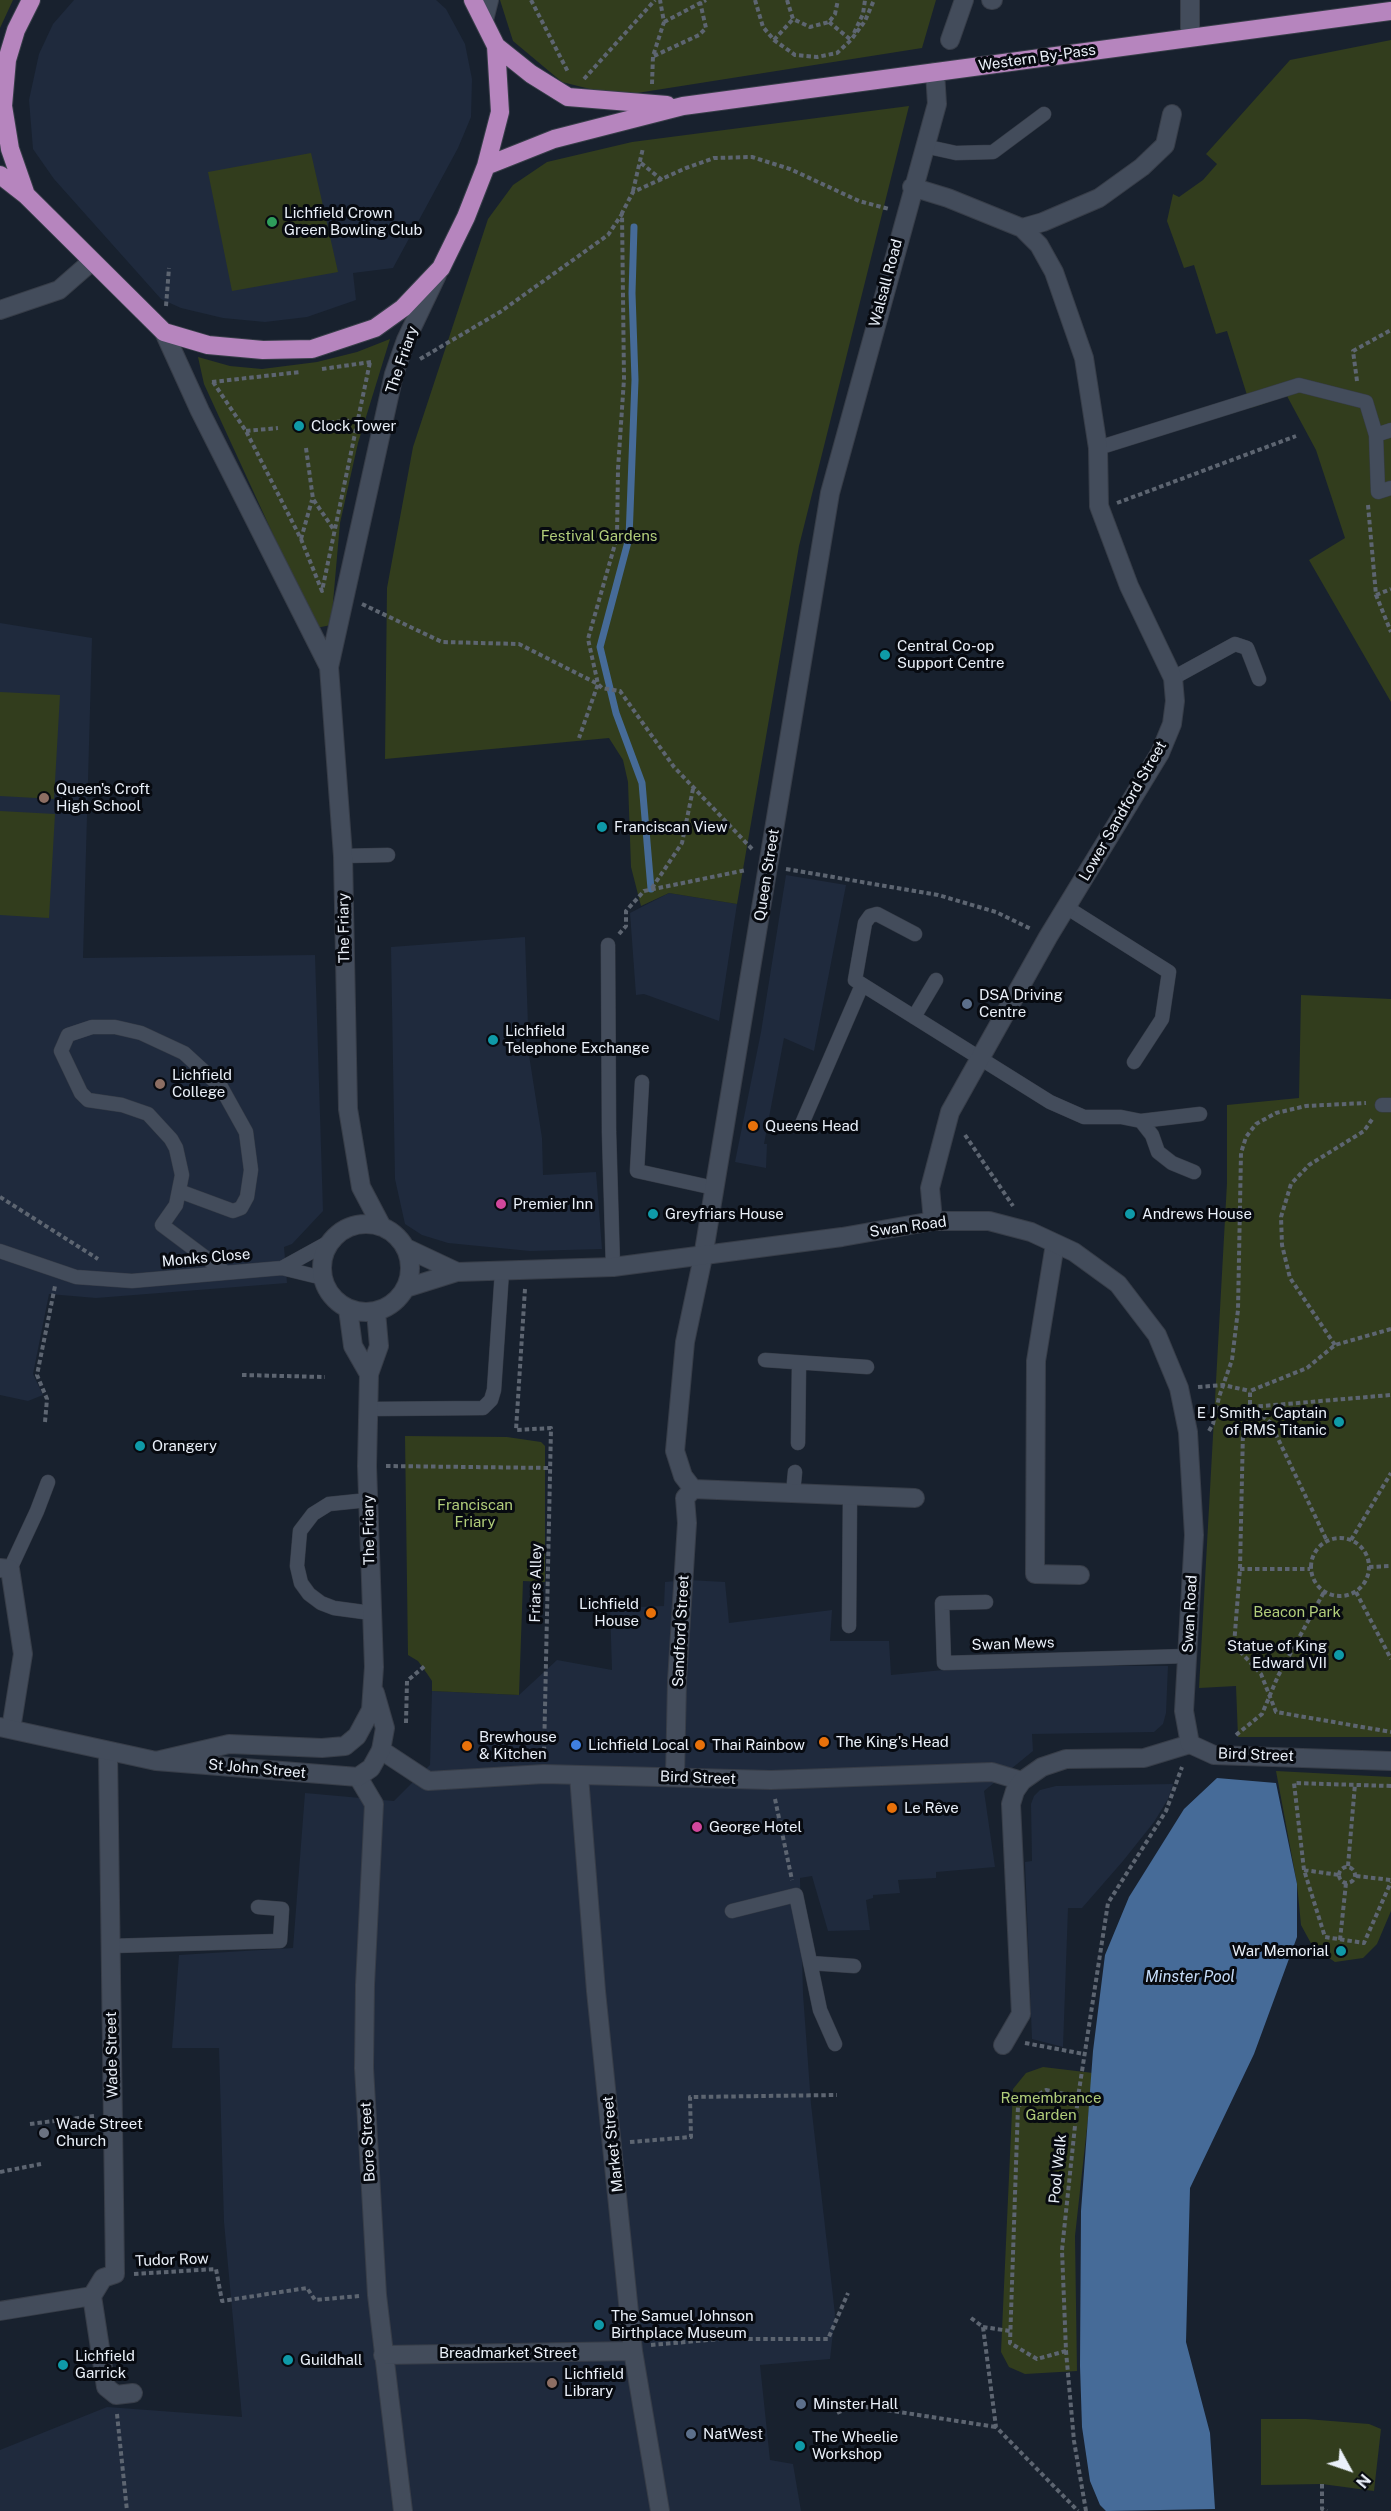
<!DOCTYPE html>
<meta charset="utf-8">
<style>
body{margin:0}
#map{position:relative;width:1391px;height:2511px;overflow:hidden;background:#18212e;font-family:"Public Sans",sans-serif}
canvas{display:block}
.north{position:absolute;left:1319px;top:2439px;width:60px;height:60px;-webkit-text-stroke:4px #070a10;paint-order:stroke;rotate:130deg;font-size:16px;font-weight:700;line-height:24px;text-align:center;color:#eaf0f9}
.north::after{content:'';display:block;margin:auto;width:21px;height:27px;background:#eaf0f9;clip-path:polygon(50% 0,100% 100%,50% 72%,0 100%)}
</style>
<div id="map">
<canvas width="1391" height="2511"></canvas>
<div class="north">N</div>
</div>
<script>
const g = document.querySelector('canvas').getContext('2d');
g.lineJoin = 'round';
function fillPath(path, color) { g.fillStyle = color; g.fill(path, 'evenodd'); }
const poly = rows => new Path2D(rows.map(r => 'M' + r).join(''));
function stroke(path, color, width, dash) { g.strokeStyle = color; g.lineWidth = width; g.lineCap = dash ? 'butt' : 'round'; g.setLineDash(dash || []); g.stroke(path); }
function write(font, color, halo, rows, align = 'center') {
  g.font = font + ' "Public Sans",sans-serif'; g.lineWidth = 6; g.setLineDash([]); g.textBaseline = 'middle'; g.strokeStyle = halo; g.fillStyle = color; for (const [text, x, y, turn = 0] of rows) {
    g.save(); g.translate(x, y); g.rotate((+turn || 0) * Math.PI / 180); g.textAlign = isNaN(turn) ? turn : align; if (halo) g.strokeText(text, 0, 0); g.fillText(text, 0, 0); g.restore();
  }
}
fillPath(poly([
 [74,0,436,0,446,9,465,44,472,79,471,117,458,148,393,268,353,273,356,300,307,317,265,322,223,318,181,308,161,299,54,179,33,149,29,100,39,54,53,24],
 [0,623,92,638,83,958,315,955,323,1211,292,1244,284,1247,287,1283,96,1298,49,1294,33,1374,43,1395,28,1401,0,1395],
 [786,875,846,885,814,1051,784,1038,764,1144,767,1144,766,1168,735,1162,761,1032],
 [669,893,737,904,719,1021,644,994,636,995,630,913],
 [525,937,529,1055,542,1138,543,1175,596,1172,602,1249,530,1251,448,1243,422,1235,405,1224,395,1179,391,947],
 [688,1580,725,1582,729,1623,832,1610,830,1641,889,1641,891,1675,985,1666,1168,1666,1166,1713,1163,1724,1154,1732,1032,1734,1033,1751,984,1791,995,1867,936,1872,936,1878,898,1880,900,1893,873,1895,873,1898,866,1900,870,1930,828,1931,812,1876,800,1878,803,1994,811,2104,835,2314,830,2359,760,2365,770,2460,793,2464,801,2511,0,2511,0,2450,107,2407,242,2417,224,2222,219,2048,172,2048,179,1955,293,1948,305,1793,394,1801,430,1765,432,1691,519,1695,557,1660,612,1670,610,1608,664,1606,665,1582],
 [1173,1784,1168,1799,1154,1822,1123,1861,1082,1908,1068,1908,1063,2047,1032,2039,1025,1862,1032,1861,1031,1804,1034,1796,1040,1790,1056,1786]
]), '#1f2a3d');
fillPath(poly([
 [0,0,13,0,0,28],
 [500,0,936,0,922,48,618,96,562,82,513,41],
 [1391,40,1391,702,1309,560,1345,538,1316,450,1287,396,1251,408,1227,331,1216,334,1194,265,1184,268,1167,221,1173,194,1179,197,1203,180,1217,164,1206,154,1290,60],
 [909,106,799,546,737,904,669,893,641,906,631,867,628,782,623,760,609,738,385,759,387,588,413,447,488,219,513,185,547,162,632,142],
 [311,153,338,272,232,291,208,172],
 [390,339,358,443,340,523,331,625,316,628,204,384,198,357,230,366,262,369,317,362,357,352],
 [0,692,60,695,54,799,0,796],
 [0,811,55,814,49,918,0,915],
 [1301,995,1391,999,1391,1737,1238,1737,1236,1686,1199,1688,1227,1183,1227,1105,1299,1098],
 [405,1436,507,1437,541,1442,545,1446,545,1582,523,1581,519,1695,432,1691,432,1681,428,1675,418,1661,408,1655],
 [1276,1771,1391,1777,1391,1911,1377,1944,1363,1958,1335,1962,1313,1947,1301,1925,1297,1884],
 [1043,2067,1093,2073,1075,2236,1077,2371,1025,2374,1009,2367,1001,2352,1013,2089,1026,2073],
 [1261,2419,1306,2419,1369,2424,1381,2429,1374,2491,1322,2484,1261,2485]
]), '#323d1d');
fillPath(poly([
 [1217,1778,1276,1783,1297,1884,1297,1937,1254,2054,1190,2188,1186,2342,1210,2433,1215,2509,1106,2511,1100,2505,1090,2481,1082,2427,1080,2366,1081,2211,1093,2051,1105,1955,1129,1897,1184,1809]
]), '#466b98');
stroke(poly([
 [634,227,632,293,635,380,629,538,600,647,616,713,642,783,651,889]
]), '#466b98', 7);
const service = poly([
 [924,146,956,153,993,152,1044,114],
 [1376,435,1391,430],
 [1098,448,1299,385,1366,402,1376,435,1378,492,1391,488],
 [1173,678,1235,644,1247,648,1259,679],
 [343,856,388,855],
 [1066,907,1169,972,1162,1019,1134,1062],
 [915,934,877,914,870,916,865,923,855,980,1050,1102,1084,1117,1121,1117,1141,1121,1152,1135,1158,1152,1172,1163,1194,1172],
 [608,945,609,1132,613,1267],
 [914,1017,936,980],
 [642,1082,637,1171,714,1188],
 [1382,1105,1391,1105],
 [1141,1121,1200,1114],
 [801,1126,862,985],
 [179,1191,233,1211,241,1208,247,1197,251,1170,246,1132,221,1087,184,1053,141,1033,115,1027,92,1027,68,1035,61,1051,81,1093,88,1100,122,1105,148,1114,171,1139,176,1148,182,1175,176,1205,162,1225,226,1273],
 [0,1251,76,1277,132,1281,282,1268,323,1278],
 [282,1268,331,1241],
 [765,1360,867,1367],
 [369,1409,483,1408,491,1400,494,1390,502,1271],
 [798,1443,799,1364],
 [793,1493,795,1472],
 [368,1500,329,1504,313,1514,300,1531,297,1566,301,1583,309,1594,321,1603,334,1608,371,1613],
 [10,1569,37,1511,48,1482],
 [986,1602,942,1603,944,1663,1188,1656],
 [849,1626,850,1495],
 [732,1911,796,1895,820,2010,835,2044],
 [111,1946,280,1941,282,1909,258,1907],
 [810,1963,854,1966]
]);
const pedestrian = poly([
 [381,1750,428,1781,544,1774,771,1780,992,1772,1022,1781],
 [579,1776,596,1991,633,2351,660,2511],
 [675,1776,677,1681],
 [358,1777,374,1804,365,1985,364,2068,377,2295,403,2511],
 [383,2355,633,2351]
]);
const minor = poly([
 [991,0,993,0],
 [1190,36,1190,0],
 [950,40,964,0],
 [912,187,948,198,1022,228,1039,245,1054,272,1084,358,1098,448,1099,506,1129,586,1173,678,1175,701,1172,724,1160,753,1048,937,950,1112,930,1188,933,1221],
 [1022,228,1043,222,1099,198,1142,167,1165,145,1172,114],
 [0,310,59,290,91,262],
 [1055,1244,1036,1361,1035,1574,1080,1575],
 [915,1498,693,1489,683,1476,675,1451,685,1342,703,1257,830,493,937,104,935,72],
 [0,1568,10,1569,23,1654,11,1729],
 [677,1681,687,1523,685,1498,693,1489],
 [108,1751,115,2274,103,2278,92,2296,106,2387,116,2395,133,2393],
 [1003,2045,1021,2014,1011,1804,1015,1791,1022,1781,1042,1767,1066,1759,1144,1758,1190,1744],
 [0,2311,92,2296]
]);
const tertiary = poly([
 [484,20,489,0],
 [164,332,200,411,329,667],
 '322 1268a44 44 0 1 1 88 0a44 44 0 1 1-88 0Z',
 [382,1227,361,1187,348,1109,343,856,329,667,394,374,406,340,437,275],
 [406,1248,457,1272],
 [406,1288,457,1272,613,1267,842,1237,933,1221,989,1221,1031,1232,1074,1252,1118,1284,1157,1335,1179,1388,1188,1432,1194,1535,1184,1711,1190,1744,1214,1755,1391,1761],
 [348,1309,353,1346,369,1374],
 [0,1727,156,1761,358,1777,371,1768,381,1750,385,1728,375,1693],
 [156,1761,229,1744,322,1748,345,1746,357,1736,371,1710,374,1667,367,1466,369,1374,379,1346,376,1312]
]);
const trunk = poly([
 [31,0,16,30,7,60,3,106,10,149,26,195,164,332,208,345,263,350,312,349,375,328,403,308,441,268,466,217,486,166,500,112,496,46,473,0],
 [496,46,531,74,568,97,667,105],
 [486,166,554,139,683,106,1391,11],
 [0,175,26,195]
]);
stroke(service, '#373d48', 15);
stroke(pedestrian, '#373d48', 20);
stroke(minor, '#373d48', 20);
stroke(tertiary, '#373d48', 20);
stroke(trunk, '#373d48', 20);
stroke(poly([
 [531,0,568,72],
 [755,0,763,27,774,40,795,55,817,57,837,53,851,40,865,21,874,0],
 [787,0,793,19,810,27,829,22,835,14,838,0],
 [664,22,706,0],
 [829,22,851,40],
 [854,33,863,14,865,0],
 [774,40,793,19],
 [654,56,699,35,706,28,700,2],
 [584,79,655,0],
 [652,84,653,56,664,22,660,0],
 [641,163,662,180],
 [633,191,643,148],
 [166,306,169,268],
 [420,359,500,312,608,235,622,214],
 [322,369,371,362],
 [1357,381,1353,351,1391,330],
 [212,382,300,372],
 [213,382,246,431,301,539,322,591,370,362],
 [322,423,359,420],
 [246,431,278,428],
 [306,448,313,499,334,530],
 [1117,503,1296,436],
 [1368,505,1376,595,1391,632],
 [301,539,312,500],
 [1376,595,1391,589],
 [362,604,442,642,519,644,598,684,579,738],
 [752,849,674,767,620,691,602,688,598,684,588,639,617,537,618,469,624,379,622,213,633,192,686,168,714,158,752,157,790,169,859,201,889,209],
 [786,869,938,895,996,912,1031,929],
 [652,888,682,843,693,789],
 [619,934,626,926,626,911,644,891,746,870],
 [965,1135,1013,1206],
 [0,1197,98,1259],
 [525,1289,516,1430,551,1428,544,1755],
 [1391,1329,1335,1345,1307,1368,1250,1391,1250,1407,1243,1431,1240,1569,1234,1645,1261,1674,1276,1712,1391,1732],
 [1335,1345,1290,1278,1282,1245,1281,1217,1291,1184,1309,1165,1364,1131,1373,1118],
 [242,1375,325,1377],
 [1198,1387,1223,1385,1250,1391],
 [1250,1407,1270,1422,1327,1541],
 [1251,1407,1391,1395],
 [45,1422,47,1399,37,1375,55,1286],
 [1209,1431,1213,1424,1219,1397,1232,1360,1238,1310,1241,1153,1246,1137,1256,1124,1276,1113,1306,1106,1366,1103],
 [386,1466,551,1468],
 '1311 1567a29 29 0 1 1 58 0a29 29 0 1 1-58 0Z',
 [1351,1540,1391,1473],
 [1369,1567,1391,1566],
 [1240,1569,1310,1569],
 [1356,1592,1391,1659],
 [406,1723,407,1681,426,1665],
 [1236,1735,1262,1714,1278,1676,1324,1592],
 [1391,1786,1294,1783,1304,1870,1325,1937,1364,1943,1391,1882],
 [775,1799,792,1880],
 [1348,1866,1355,1784],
 '1339 1875a8 8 0 1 1 16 0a8 8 0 1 1-16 0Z',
 [1304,1870,1339,1875],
 [1356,1876,1391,1880],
 [1340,1940,1346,1883],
 [1025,2043,1084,2054],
 [30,2124,94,2116],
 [630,2142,691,2137,690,2097,837,2095],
 [0,2172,41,2164],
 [134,2274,216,2269,222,2301,307,2288,315,2300,359,2296],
 [971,2318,983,2327,996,2427,1078,2511],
 [983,2327,1010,2331],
 [651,2345,720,2339,828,2339,848,2293],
 [1066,2351,1037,2359,1010,2343,1018,2106,1046,2090,1078,2097],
 [837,2413,854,2405,996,2427],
 [117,2414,127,2511],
 [1322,2484,1322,2509,1327,2511],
 [1086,2511,1074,2441,1066,2351,1062,2250,1078,2097,1108,1903,1166,1811,1182,1767]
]), '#5d6571', 4, [4.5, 3]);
stroke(service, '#434c5b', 14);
stroke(pedestrian, '#434c5b', 18);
stroke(minor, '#434c5b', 18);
stroke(tertiary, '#434c5b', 18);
stroke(trunk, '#b685be', 18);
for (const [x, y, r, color] of [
 [272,222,6,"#2e9e5b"],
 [299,426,6,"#0f9aa8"],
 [885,655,6,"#0f9aa8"],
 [44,798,6,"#8d6e63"],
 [602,827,6,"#0f9aa8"],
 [967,1004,6,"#5c6f8a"],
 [493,1040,6,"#0f9aa8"],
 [160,1084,6,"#8d6e63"],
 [753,1126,6,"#e8710a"],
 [501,1204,6,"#d1479c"],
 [653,1214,6,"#0f9aa8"],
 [1130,1214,6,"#0f9aa8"],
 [1339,1422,6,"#0f9aa8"],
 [140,1446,6,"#0f9aa8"],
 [651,1613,6,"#e8710a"],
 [1339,1655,6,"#0f9aa8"],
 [824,1742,6,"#e8710a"],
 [576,1745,6,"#3f7fe0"],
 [700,1745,6,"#e8710a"],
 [467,1746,6,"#e8710a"],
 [892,1808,6,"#e8710a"],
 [697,1827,6,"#d1479c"],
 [1341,1951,6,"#0f9aa8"],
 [44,2133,6,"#6b7280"],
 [599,2325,6,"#0f9aa8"],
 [288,2360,6,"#0f9aa8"],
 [63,2365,6,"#0f9aa8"],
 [552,2383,6,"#8d6e63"],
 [801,2404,6,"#5c6f8a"],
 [691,2434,6,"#5c6f8a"],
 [800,2446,6,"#0f9aa8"]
]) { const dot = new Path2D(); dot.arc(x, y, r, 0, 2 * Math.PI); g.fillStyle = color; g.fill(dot); stroke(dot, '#070a10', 2); }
write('15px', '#eaf0f9', '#070a10', [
 ["Western By-Pass",1037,58,-8],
 ["Walsall Road",886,283,-75],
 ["The Friary",402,360,-71],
 ["Lower Sandford Street",1123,811,-60],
 ["Queen Street",767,875,-81],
 ["The Friary",344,928,-91],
 ["Swan Road",908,1227,-8],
 ["Monks Close",206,1258,-5],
 ["The Friary",369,1530,-91],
 ["Friars Alley",536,1583,-89],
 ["Swan Road",1190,1614,-87],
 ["Sandford Street",681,1631,-87],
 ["Swan Mews",1013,1644,-2],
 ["Bird Street",1256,1755,2],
 ["St John Street",257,1769,5],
 ["Bird Street",698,1778,2],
 ["Wade Street",112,2055,-91],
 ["Bore Street",368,2142,-93],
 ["Market Street",613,2144,-96],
 ["Pool Walk",1058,2169,-84],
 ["Tudor Row",172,2260,-2],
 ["Breadmarket Street",508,2353]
]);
write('15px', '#eaf0f9', '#070a10', [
 ["Lichfield Crown",284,213],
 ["Green Bowling Club",284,230],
 ["Clock Tower",311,426],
 ["Central Co-op",897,646],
 ["Support Centre",897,663],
 ["Queen's Croft",56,789],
 ["High School",56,806],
 ["Franciscan View",614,827],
 ["DSA Driving",979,995],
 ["Centre",979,1012],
 ["Lichfield",505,1031],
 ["Telephone Exchange",505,1048],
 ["Lichfield",172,1075],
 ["College",172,1092],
 ["Queens Head",765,1126],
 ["Premier Inn",513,1204],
 ["Greyfriars House",665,1214],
 ["Andrews House",1142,1214],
 ["E J Smith - Captain",1327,1413,"right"],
 ["of RMS Titanic",1327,1430,"right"],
 ["Orangery",152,1446],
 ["Lichfield",639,1604,"right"],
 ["House",639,1621,"right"],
 ["Statue of King",1327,1646,"right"],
 ["Edward VII",1327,1663,"right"],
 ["Brewhouse",479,1737],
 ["& Kitchen",479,1754],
 ["The King's Head",836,1742],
 ["Lichfield Local",588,1745],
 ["Thai Rainbow",712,1745],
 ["Le Rêve",904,1808],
 ["George Hotel",709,1827],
 ["War Memorial",1329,1951,"right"],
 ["Wade Street",56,2124],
 ["Church",56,2141],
 ["The Samuel Johnson",611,2316],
 ["Birthplace Museum",611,2333],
 ["Lichfield",75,2356],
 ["Garrick",75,2373],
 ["Guildhall",300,2360],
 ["Lichfield",564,2374],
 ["Library",564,2391],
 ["Minster Hall",813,2404],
 ["NatWest",703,2434],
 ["The Wheelie",812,2437],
 ["Workshop",812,2454]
], 'left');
write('15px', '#b1cd7a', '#070a10', [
 ["Festival Gardens",599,536],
 ["Franciscan",475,1505],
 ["Friary",475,1522],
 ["Beacon Park",1297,1612],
 ["Remembrance",1051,2098],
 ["Garden",1051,2115]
]);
write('italic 16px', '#c5dbf7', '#070a10', [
 ["Minster Pool",1190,1977]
]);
</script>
